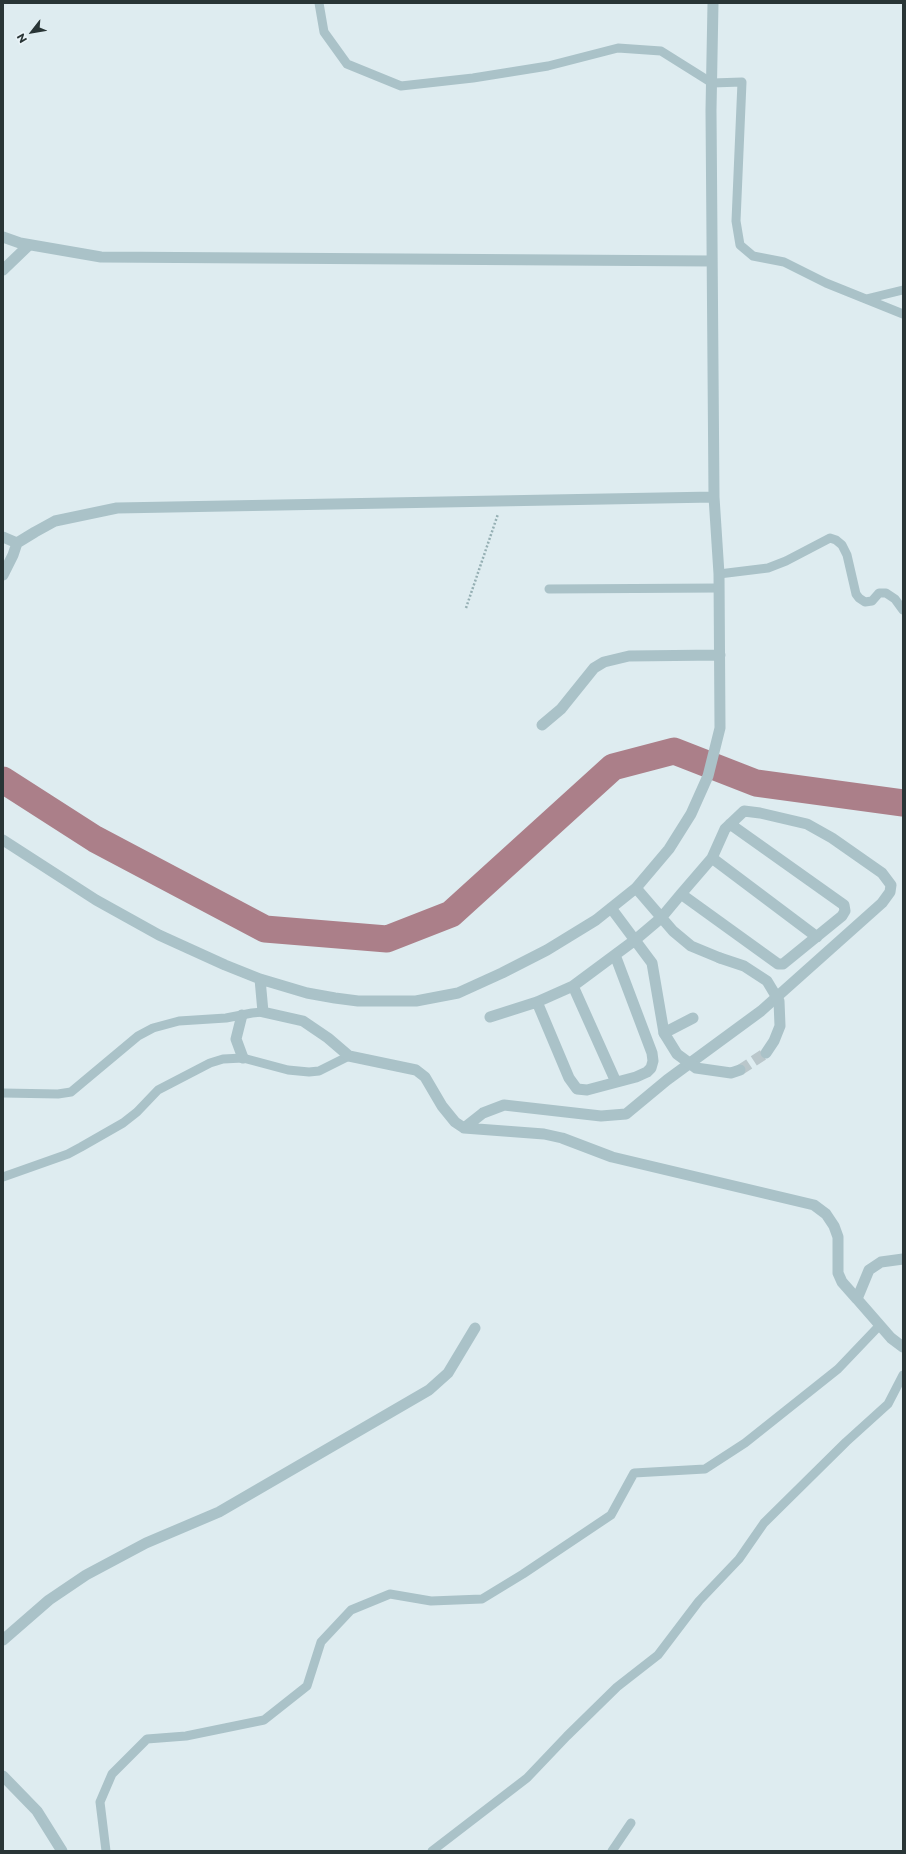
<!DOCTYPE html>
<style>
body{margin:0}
#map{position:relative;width:906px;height:1854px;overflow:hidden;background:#deecf0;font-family:Montserrat,sans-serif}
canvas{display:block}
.frame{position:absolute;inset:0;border:4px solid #293536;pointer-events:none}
.north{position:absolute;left:12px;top:12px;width:40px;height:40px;-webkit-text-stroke:3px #eaf4f8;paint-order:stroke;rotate:239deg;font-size:11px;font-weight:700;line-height:16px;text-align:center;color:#293536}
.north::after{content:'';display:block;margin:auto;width:14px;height:18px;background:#293536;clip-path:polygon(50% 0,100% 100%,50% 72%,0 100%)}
</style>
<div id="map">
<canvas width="906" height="1854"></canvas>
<div class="frame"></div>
<div class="north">N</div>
</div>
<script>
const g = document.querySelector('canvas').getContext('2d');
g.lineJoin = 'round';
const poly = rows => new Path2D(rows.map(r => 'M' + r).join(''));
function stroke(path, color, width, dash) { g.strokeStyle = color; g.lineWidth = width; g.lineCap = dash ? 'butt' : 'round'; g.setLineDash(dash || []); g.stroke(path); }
stroke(poly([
 [3,780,95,839,265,929,387,939,451,914,613,767,674,751,756,783,903,803]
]), '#ab7f89', 27);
stroke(poly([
 [740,1070,766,1053]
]), '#bac7cb', 11, [11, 5.5]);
stroke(poly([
 [466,608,498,514]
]), '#95afb3', 2.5, [2, 2]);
stroke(poly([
 [319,3,324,32,347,64,401,86,473,78,548,66,618,48,661,51,712,83,742,82,736,221,740,245,753,256,784,262,826,283,903,314],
 [866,299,903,290],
 [719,574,768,568,786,561,830,538,836,540,842,545,847,555,856,594,859,598,865,602,872,601,879,593,886,593,895,599,903,610],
 [549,589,719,588],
 [3,1093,58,1094,71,1092,138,1036,153,1028,179,1021,226,1018,252,1013,263,1012],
 [3,1177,68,1154,81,1147,123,1123,137,1112,158,1090,210,1063,223,1059,243,1058,288,1070,309,1072,319,1071,349,1056],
 [106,1851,100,1802,112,1774,147,1739,186,1736,264,1720,307,1686,321,1642,351,1610,390,1594,431,1601,482,1599,523,1574,611,1515,634,1473,705,1469,745,1443,838,1369,879,1326],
 [432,1851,527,1778,567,1736,617,1687,658,1655,699,1601,739,1559,764,1523,846,1442,888,1404,903,1375],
 [612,1851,631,1823]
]), '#aac2c8', 9);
stroke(poly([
 [3,237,20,243,101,257,712,261],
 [3,270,29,245],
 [3,537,17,543],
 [3,575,13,555,17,543,35,532,55,521,117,508,714,497],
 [542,725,561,709,594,668,604,662,629,656,720,655],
 [3,840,96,900,159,935,225,965,260,979,307,993,335,998,358,1001,416,1001,458,993,502,973,547,950,596,920,636,888,669,849,691,814,708,776,720,728,719,574,714,497,711,110,713,3],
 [712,858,817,937],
 [636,888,673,931,691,946,720,958],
 [681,894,778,964,783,964,842,916,845,911,844,905,730,824],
 [611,908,652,963,664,1033,693,1018],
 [260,979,263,1012,303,1021,328,1038,349,1056,416,1070,425,1077,442,1106,455,1122,464,1128,544,1134,562,1138,612,1157,814,1205,826,1214,834,1226,838,1237,838,1273,842,1282,857,1299,869,1270,881,1262,903,1259],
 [573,986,616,1082],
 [537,1002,569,1078,577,1089,587,1090,636,1077,647,1072,651,1068,653,1061,652,1053,615,955],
 [242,1015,236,1039,243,1058],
 [464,1128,483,1113,504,1105,601,1116,626,1114,667,1080,761,1011,882,903,890,892,891,885,882,873,832,838,807,824,760,813,744,811,725,829,712,858,681,894,661,918,635,940,573,986,537,1002,490,1017],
 [857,1299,891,1338,903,1347],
 [3,1640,49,1600,86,1575,146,1543,219,1512,429,1390,448,1373,475,1328],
 [3,1776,37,1811,62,1851]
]), '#aac2c8', 11);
stroke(poly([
 [720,958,744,966,767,981,779,1001,780,1026,774,1041,766,1053],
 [664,1033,677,1054,696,1068,731,1073,740,1070]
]), '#aac2c8', 11);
</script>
